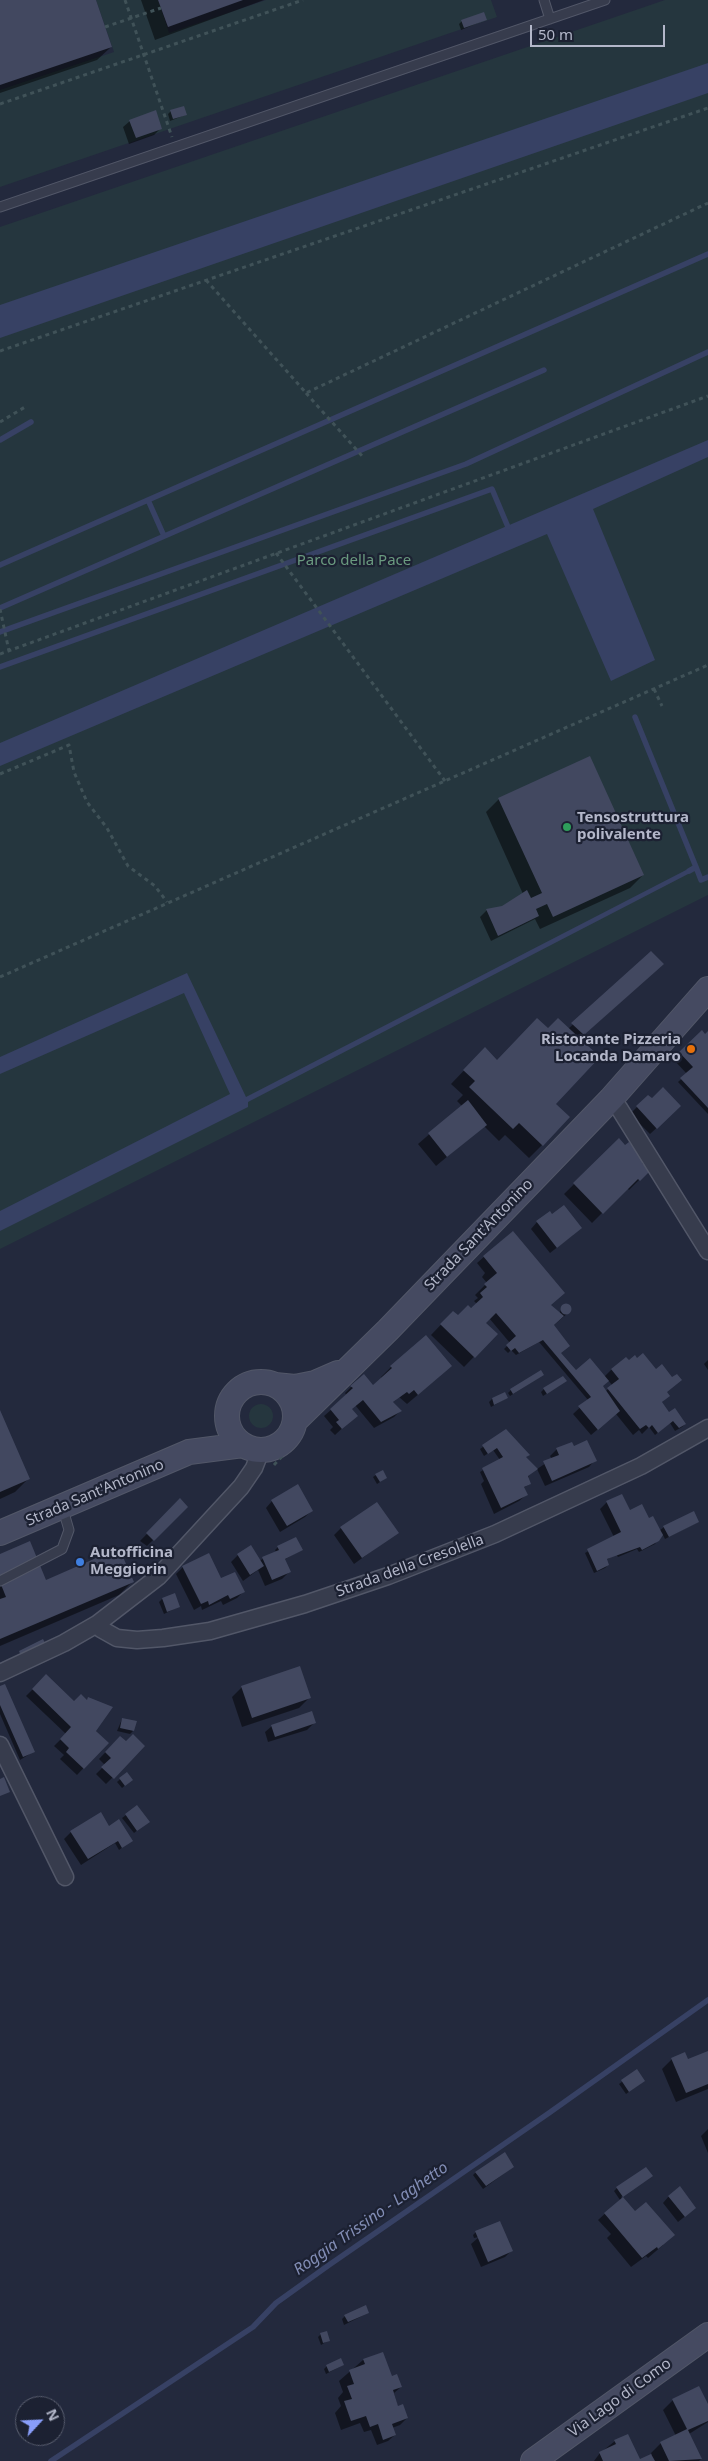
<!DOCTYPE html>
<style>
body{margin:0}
#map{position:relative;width:708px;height:2461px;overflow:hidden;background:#23293d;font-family:"Noto Sans",sans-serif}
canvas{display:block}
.north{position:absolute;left:15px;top:2396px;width:50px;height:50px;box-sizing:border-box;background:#1c2132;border:1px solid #585d6e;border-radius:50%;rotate:65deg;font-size:14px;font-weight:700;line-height:20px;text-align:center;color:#b3b7c9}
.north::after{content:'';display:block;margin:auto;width:18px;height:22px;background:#889df9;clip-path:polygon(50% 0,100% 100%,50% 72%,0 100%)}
.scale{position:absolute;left:530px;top:25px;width:135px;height:22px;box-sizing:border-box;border:2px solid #b3b7c9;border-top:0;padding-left:6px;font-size:15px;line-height:18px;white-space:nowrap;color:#b3b7c9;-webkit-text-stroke:4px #1c2132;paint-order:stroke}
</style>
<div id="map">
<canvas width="708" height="2461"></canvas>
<div class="north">N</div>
<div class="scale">50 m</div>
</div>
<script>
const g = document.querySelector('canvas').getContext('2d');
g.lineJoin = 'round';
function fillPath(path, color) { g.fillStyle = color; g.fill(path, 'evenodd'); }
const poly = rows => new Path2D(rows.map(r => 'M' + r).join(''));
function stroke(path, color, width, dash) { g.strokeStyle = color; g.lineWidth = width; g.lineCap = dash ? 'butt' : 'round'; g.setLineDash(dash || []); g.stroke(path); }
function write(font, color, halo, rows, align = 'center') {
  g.font = font + ' "Noto Sans",sans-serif'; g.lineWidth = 4.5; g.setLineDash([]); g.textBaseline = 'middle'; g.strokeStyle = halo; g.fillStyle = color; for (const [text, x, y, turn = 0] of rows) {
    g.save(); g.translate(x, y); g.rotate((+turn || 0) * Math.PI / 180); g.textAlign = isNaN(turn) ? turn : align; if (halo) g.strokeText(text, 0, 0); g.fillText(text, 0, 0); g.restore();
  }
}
fillPath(poly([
 [96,0,158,0,169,33,266,0,491,0,497,17,0,187,0,90,114,52],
 [665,0,708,0,708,895,0,1249,0,227],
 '249 1416a12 12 0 1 1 24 0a12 12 0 1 1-24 0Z'
]), '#25363e');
fillPath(poly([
 [708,63,708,93,0,338,0,305],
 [708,440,708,457,593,509,655,660,611,681,547,534,0,766,0,743],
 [688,869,690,873,248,1102,248,1107,0,1231,0,1211,230,1094,184,993,0,1074,0,1057,187,973,246,1097]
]), '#374164');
fillPath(poly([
 [0,0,95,0,111,47,97,60,0,93],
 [141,0,264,0,155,40],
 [485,20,461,30,459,24,462,21],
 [171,111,185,115,170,121,168,114],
 [130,121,161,128,154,135,129,144,123,127],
 [499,799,643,875,630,888,540,929,535,919,491,941,480,917,487,910,503,907,523,894,486,812],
 [651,953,652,974,579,1039,554,1104,542,1145,529,1158,505,1135,499,1141,484,1126,436,1166,418,1144,462,1106,457,1101,463,1095,451,1084,472,1062,497,1061,548,1030,568,1029],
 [702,1032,705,1036,708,1033,708,1114,678,1082,687,1074,673,1059],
 [648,1096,673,1113,650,1134,630,1114],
 [619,1140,648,1171,629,1190,627,1188,592,1223,564,1194],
 [537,1222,573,1235,550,1253,531,1229],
 [512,1232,550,1306,559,1314,563,1306,569,1306,569,1312,553,1326,560,1353,576,1372,604,1377,612,1369,665,1392,668,1396,661,1403,669,1414,685,1424,682,1427,675,1431,670,1423,655,1435,649,1427,642,1434,639,1430,633,1435,616,1414,591,1435,573,1414,588,1400,539,1342,516,1355,511,1350,508,1353,504,1349,510,1343,489,1318,485,1323,496,1334,464,1367,431,1335,453,1312,458,1317,477,1304,474,1301,478,1298,475,1295,487,1283,482,1277,485,1273,477,1263],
 [608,1380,612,1385,605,1392,601,1387],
 [426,1337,440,1376,407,1404,399,1397,392,1403,400,1411,394,1417,374,1428,355,1405,350,1410,349,1422,335,1435,330,1430,333,1427,324,1416,347,1396,345,1393,351,1387,373,1386,382,1379,381,1377,391,1367],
 [708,1360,708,1370,704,1364],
 [543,1375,510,1396,508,1393,511,1390],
 [562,1384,543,1396,541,1392,544,1389],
 [507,1398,491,1407,489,1402,492,1399],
 [0,1413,28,1479,15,1492,0,1499],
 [506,1431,525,1458,530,1484,523,1488,526,1495,519,1501,494,1514,481,1484,484,1481,480,1472,500,1460,493,1450,484,1456,480,1449],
 [573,1448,595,1460,589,1467,545,1486,537,1469,552,1459,550,1456,557,1449],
 [376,1475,386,1478,377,1484,373,1477],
 [180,1500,186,1507,147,1546,140,1541],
 [272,1501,312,1510,305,1517,280,1532,266,1508],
 [607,1502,648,1520,659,1531,664,1527,698,1522,665,1539,662,1533,655,1544,639,1552,637,1549,618,1557,616,1554,606,1560,608,1565,605,1568,594,1573,585,1553,614,1537,600,1509],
 [341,1528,383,1543,354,1564,334,1535],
 [278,1547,301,1550,284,1560,289,1572,282,1579,265,1586,258,1570,243,1581,231,1562,238,1555,259,1561,276,1552,275,1550],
 [0,1555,45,1581,132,1582,119,1595,0,1646],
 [183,1567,221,1580,243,1592,237,1598,223,1605,221,1601,202,1610,201,1606,194,1610,176,1574],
 [162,1599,178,1607,164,1614,159,1602],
 [46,1676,107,1743,77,1775,60,1759,64,1755,54,1746,66,1734,26,1696],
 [0,1687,33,1752,20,1760,0,1714],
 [242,1687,309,1698,299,1708,242,1727,232,1697],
 [122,1719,133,1731,130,1734,117,1731],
 [314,1723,307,1730,268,1742,265,1732,272,1726],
 [120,1737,126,1743,144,1746,106,1784,96,1774,105,1765,99,1759],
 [126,1774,128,1783,122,1788,117,1782],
 [137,1807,145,1824,134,1833,122,1818],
 [108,1827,131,1841,119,1850,115,1843,81,1865,64,1839,71,1832],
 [708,2052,708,2089,676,2102,662,2069,672,2059,687,2061],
 [637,2071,640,2084,626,2094,619,2084],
 [708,2129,708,2153,701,2136],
 [513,2167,483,2189,473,2175,476,2172],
 [648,2179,621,2197,663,2245,648,2258,646,2256,631,2267,607,2238,611,2234,598,2220,620,2200,614,2191,617,2188],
 [669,2196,688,2214,678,2222,663,2203],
 [476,2232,511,2251,505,2257,481,2267,471,2244,479,2237,474,2238,473,2235],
 [368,2313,344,2325,342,2319,345,2316],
 [321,2334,329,2340,321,2345,318,2337],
 [382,2353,391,2379,401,2387,394,2393,398,2407,407,2418,400,2425,392,2428,395,2435,388,2441,377,2445,371,2430,364,2432,360,2423,341,2430,335,2413,341,2406,338,2398,343,2392,339,2381,363,2360],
 [343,2365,326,2374,324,2369,327,2366],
 [673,2400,708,2407,708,2422,689,2434,701,2459,699,2461,638,2461,652,2455,651,2453,661,2443,676,2436,663,2410],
 [615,2441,636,2461,594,2461,600,2453]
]), '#0007');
stroke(poly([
 [0,440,31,422],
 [148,500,164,536],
 [0,565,708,254],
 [0,608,544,370],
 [0,632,466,464,708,352],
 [0,667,492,489,508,527],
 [635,717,696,867],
 [689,871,696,867,701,880,708,877],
 [51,2461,253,2327,276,2303,329,2265,549,2113,708,2000]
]), '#374164', 5.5);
fillPath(poly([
 [0,0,96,0,112,47,0,85],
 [158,0,243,0,168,27],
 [484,12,487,20,464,28,461,20],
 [184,106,187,115,173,119,170,110],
 [156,110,162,129,136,138,129,120],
 [590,756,644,875,553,917,547,904,536,909,539,916,498,936,486,909,502,906,527,890,531,898,542,893,498,798],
 [651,951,664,964,584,1035,571,1023],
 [537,1018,548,1028,558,1018,600,1057,556,1104,570,1117,543,1146,519,1123,513,1129,469,1087,475,1081,463,1070,485,1047,497,1060],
 [702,1030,705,1034,708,1031,708,1108,680,1078,693,1067,679,1052],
 [663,1087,681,1106,657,1129,636,1106,648,1095,652,1098],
 [468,1100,487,1125,447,1157,428,1133],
 [619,1138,625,1145,629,1142,645,1160,642,1163,650,1171,640,1181,638,1179,603,1214,573,1183],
 [564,1205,582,1228,557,1248,536,1221,550,1211,552,1214],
 [513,1231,565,1293,551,1305,564,1316,554,1325,570,1346,561,1353,576,1370,590,1358,609,1381,603,1386,620,1411,598,1430,578,1406,591,1397,543,1340,519,1353,515,1348,511,1351,506,1345,516,1336,496,1313,486,1323,498,1334,475,1358,440,1324,453,1311,458,1315,468,1305,471,1308,483,1297,480,1293,487,1287,484,1284,497,1273,483,1256],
 '560.5 1309a5.5 5.5 0 1 1 11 0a5.5 5.5 0 1 1-11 0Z',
 [426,1335,452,1366,418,1395,414,1390,409,1394,407,1392,393,1402,402,1411,381,1422,363,1400,352,1409,358,1416,342,1429,336,1422,339,1420,330,1409,353,1388,350,1386,364,1374,373,1385,392,1368,390,1366],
 [643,1353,656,1369,662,1364,672,1377,677,1374,682,1380,667,1392,670,1396,662,1402,669,1412,675,1408,686,1424,679,1428,673,1421,658,1433,652,1425,649,1428,646,1425,640,1429,607,1388,619,1379,611,1369,626,1357,629,1360,635,1355,637,1358],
 [541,1370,544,1375,513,1394,510,1389],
 [563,1376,567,1381,547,1394,543,1388],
 [505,1392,508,1398,494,1405,492,1398],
 [0,1410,30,1479,0,1492],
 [506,1429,530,1455,526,1457,538,1469,528,1476,531,1484,524,1487,528,1495,501,1508,482,1468,503,1457,497,1448,488,1454,482,1445],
 [587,1440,597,1461,552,1481,543,1461,559,1455,556,1448,572,1442,574,1446],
 [383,1470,387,1478,380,1482,375,1474],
 [298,1484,313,1511,287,1526,271,1500],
 [622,1494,630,1510,642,1504,649,1518,653,1516,663,1535,659,1541,642,1550,640,1547,607,1559,609,1565,597,1571,587,1549,621,1532,606,1501],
 [180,1498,188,1507,154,1541,146,1533],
 [377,1502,399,1533,362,1558,340,1527],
 [694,1511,699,1522,669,1537,663,1526],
 [296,1537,303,1550,285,1559,291,1572,272,1580,262,1557,279,1550,277,1546],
 [30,1541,46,1580,119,1548,134,1582,0,1639,0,1599,6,1597,0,1582,0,1554],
 [251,1545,264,1566,250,1575,237,1554],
 [209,1553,221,1578,235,1572,245,1592,230,1599,228,1595,209,1605,208,1601,201,1604,182,1566],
 [175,1593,180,1607,167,1612,162,1598],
 [43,1639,46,1645,21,1656,19,1651],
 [300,1666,311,1698,252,1718,241,1686],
 [46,1674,74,1701,81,1694,87,1700,88,1697,113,1707,96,1731,109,1743,84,1769,66,1752,69,1748,60,1739,71,1727,32,1689],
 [5,1684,35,1752,23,1757,0,1705,0,1686],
 [312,1711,316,1723,275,1737,271,1725],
 [122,1718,137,1721,134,1731,120,1728],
 [133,1734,145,1746,114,1779,101,1767,111,1758,105,1752,120,1736,126,1741],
 [127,1772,133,1780,125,1786,119,1778],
 [4,1777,10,1792,0,1796,0,1779],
 [137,1805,150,1822,137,1831,125,1814],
 [101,1812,109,1826,119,1819,133,1841,122,1848,118,1841,88,1859,70,1831],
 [708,2051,708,2084,686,2093,671,2058,685,2052,688,2059],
 [637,2069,645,2081,629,2092,621,2080],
 [505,2152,514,2167,486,2186,475,2172],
 [646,2167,653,2176,623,2197,616,2187],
 [680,2186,696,2208,685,2217,668,2196],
 [623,2197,635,2211,646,2202,675,2235,658,2249,657,2247,642,2258,604,2213],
 [500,2221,513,2251,488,2262,475,2231],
 [366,2305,369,2313,348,2322,344,2315],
 [327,2331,330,2341,323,2343,320,2333],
 [383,2352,392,2376,397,2374,402,2387,393,2390,398,2406,403,2404,408,2418,392,2424,396,2435,383,2440,378,2424,370,2427,366,2416,351,2421,344,2401,352,2399,347,2386,354,2384,349,2370,365,2364,363,2359],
 [341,2358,344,2365,329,2372,326,2365],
 [699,2386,708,2404,708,2421,688,2430,702,2459,669,2461,660,2442,687,2429,672,2399],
 [628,2434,640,2459,651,2454,655,2461,603,2461,599,2452,616,2444,614,2440]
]), '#424860');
const lane = poly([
 [544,0,550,19],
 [0,207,605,0],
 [0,1581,62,1549,69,1530,62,1506]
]);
const street = poly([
 [611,1099,619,1108,708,1251],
 [97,1624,101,1629,117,1638,137,1640,163,1638,210,1631,305,1604,388,1576,495,1534,641,1466,708,1428],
 [0,1673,64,1643,97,1624,158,1577,241,1487,254,1468,261,1450],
 [0,1745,65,1877]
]);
const secondary = poly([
 '227 1416a34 34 0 1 1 68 0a34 34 0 1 1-68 0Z',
 [275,1385,295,1387,315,1383,338,1373],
 [295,1421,388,1330,611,1099,708,989],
 [0,1533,189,1452,243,1445],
 [533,2461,708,2335]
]);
stroke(lane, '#525768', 11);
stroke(street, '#525768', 19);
stroke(secondary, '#525768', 26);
stroke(poly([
 [125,0,172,137],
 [105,27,161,8],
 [0,104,303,0],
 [206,280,306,393,708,203],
 [0,351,708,108],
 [306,393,363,457],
 [0,422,25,407],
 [276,553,445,781],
 [0,609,9,651],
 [0,654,708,396],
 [654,689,662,706],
 [0,774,69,745,74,772,87,802,107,828,128,866,155,886,167,902],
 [0,977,708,665],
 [274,1465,297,1440]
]), '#405258', 3, [4, 4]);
stroke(lane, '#373c4d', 9);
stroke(street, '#373c4d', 16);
stroke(secondary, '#454a61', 24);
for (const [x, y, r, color] of [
 [567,827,5,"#2e9e5b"],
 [691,1049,5,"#e8710a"],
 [80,1562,5,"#3f7fe0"]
]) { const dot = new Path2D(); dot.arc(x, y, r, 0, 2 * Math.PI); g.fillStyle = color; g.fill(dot); stroke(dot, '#1c2132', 2); }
write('15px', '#6a9a7f', '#1c2132', [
 ["Parco della Pace",354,561]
]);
write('bold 15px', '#b3b7c9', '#1c2132', [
 ["Tensostruttura",577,818],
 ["polivalente",577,835],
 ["Ristorante Pizzeria",681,1040,"right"],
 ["Locanda Damaro",681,1057,"right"],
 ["Autofficina",90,1553],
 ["Meggiorin",90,1570]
], 'left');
write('15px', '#b3b7c9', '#1c2132', [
 ["Strada Sant'Antonino",479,1235,-46],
 ["Strada Sant'Antonino",95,1493,-23],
 ["Strada della Cresolella",410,1566,-20],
 ["Via Lago di Como",620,2398,-36]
]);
write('italic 16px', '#828db5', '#1c2132', [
 ["Roggia Trissino - Laghetto",371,2219,-35]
]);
</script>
